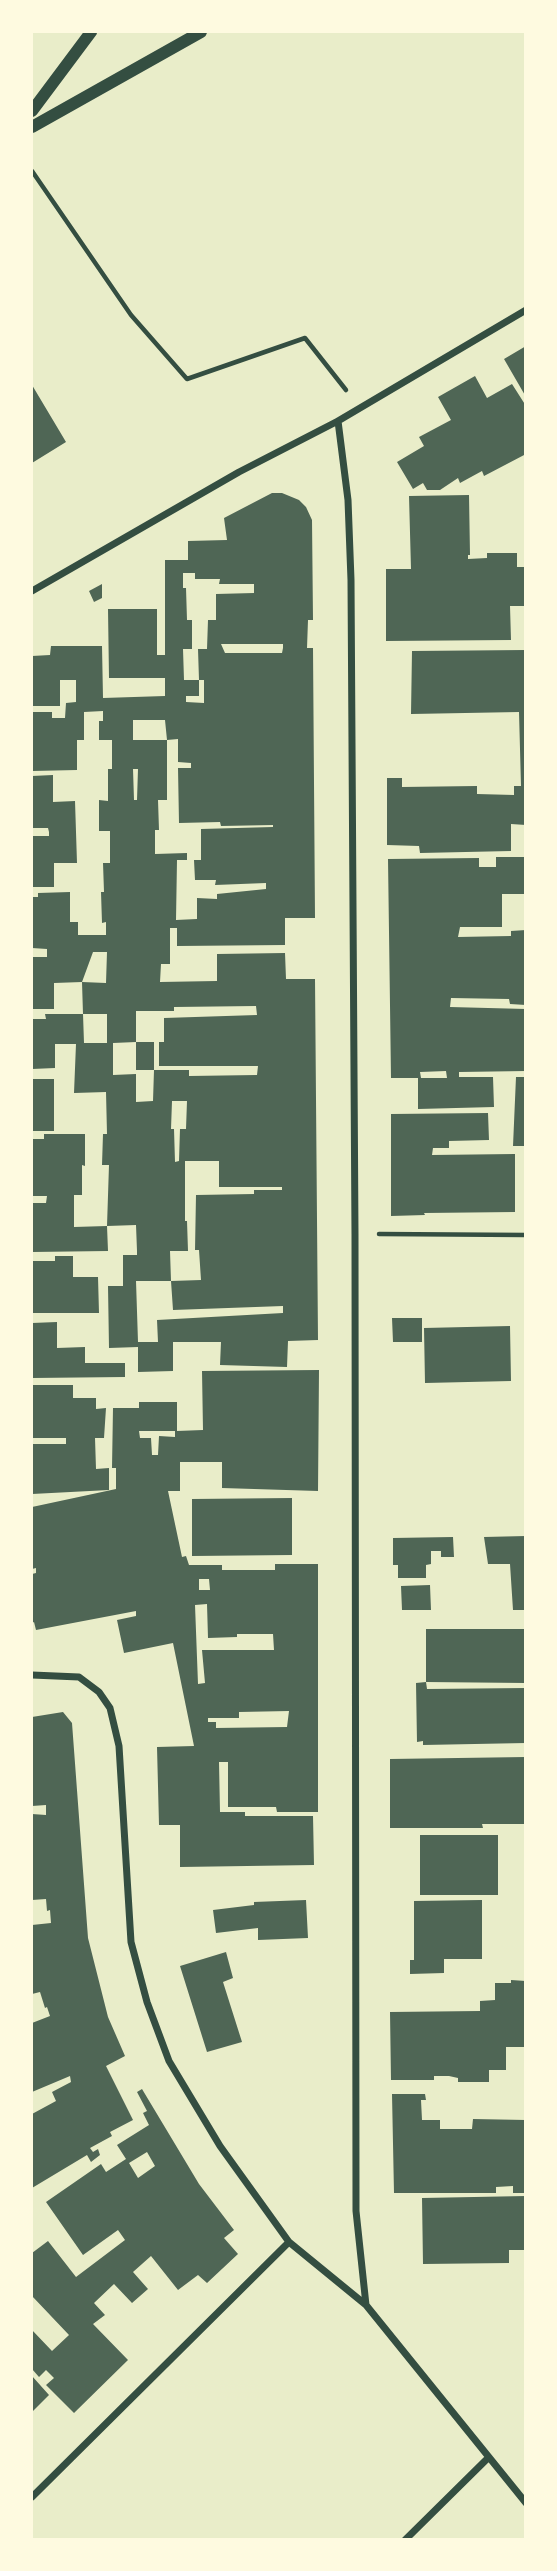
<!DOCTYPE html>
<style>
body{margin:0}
#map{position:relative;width:557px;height:2571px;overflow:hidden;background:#e9edc9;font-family:"Sofia Sans Condensed",sans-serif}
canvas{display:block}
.frame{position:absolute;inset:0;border:33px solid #fefae0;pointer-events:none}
</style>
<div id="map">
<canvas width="557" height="2571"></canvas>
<div class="frame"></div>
</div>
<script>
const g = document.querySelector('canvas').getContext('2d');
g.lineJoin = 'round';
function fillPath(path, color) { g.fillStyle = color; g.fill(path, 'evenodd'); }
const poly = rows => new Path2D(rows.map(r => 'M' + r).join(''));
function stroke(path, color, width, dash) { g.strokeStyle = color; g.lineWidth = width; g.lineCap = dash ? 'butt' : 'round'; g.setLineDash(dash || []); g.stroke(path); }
fillPath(poly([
 [526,346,526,397,504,359],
 [475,376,487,398,512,384,526,406,526,454,484,476,482,471,460,483,458,478,440,490,427,490,423,483,413,489,397,462,424,446,419,437,451,420,438,397],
 [32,385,66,442,32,463],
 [272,493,282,493,299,500,306,507,312,520,313,620,308,620,307,648,313,648,315,918,285,918,285,945,177,946,177,928,170,928,170,964,161,964,160,982,217,981,217,954,285,953,286,979,315,979,318,1340,288,1341,287,1367,220,1365,221,1342,173,1342,173,1371,138,1372,138,1347,109,1348,108,1286,123,1286,123,1255,137,1255,137,1251,136,1225,107,1226,109,1165,102,1165,103,1134,107,1134,106,1092,74,1093,76,1044,55,1044,55,1068,32,1069,32,1019,46,1019,45,1014,83,1014,84,1043,107,1043,107,1014,83,1014,82,982,106,983,107,952,93,952,82,982,54,983,54,1009,32,1009,32,957,47,957,47,949,32,948,32,897,38,897,38,893,70,892,70,922,78,922,78,935,106,935,106,922,102,923,101,892,104,892,103,863,110,863,110,831,99,831,99,800,108,801,108,769,112,769,112,740,99,740,99,721,103,721,103,711,84,712,84,740,77,740,77,770,32,771,32,712,52,712,52,718,65,718,66,703,76,702,76,680,60,680,60,706,32,706,32,656,50,655,51,646,102,646,103,698,165,696,165,678,109,678,108,609,157,609,157,655,165,655,165,560,188,560,188,541,227,540,224,518],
 [183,573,195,573,195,579,220,579,219,584,254,584,254,593,216,594,216,620,208,620,207,649,198,649,199,680,204,680,204,703,186,702,186,696,199,696,199,680,184,680,183,649,192,649,192,620,187,620,186,588,183,588],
 [221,644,283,644,283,648,282,653,225,653],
 [133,720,165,720,167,740,178,739,178,762,191,763,191,768,178,768,179,823,220,822,221,826,273,825,273,827,201,829,201,860,194,860,195,880,216,880,215,885,266,883,266,889,217,894,217,899,197,898,197,919,176,920,177,860,187,860,187,853,155,854,155,830,159,830,158,800,167,800,167,740,133,740],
 [133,769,138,769,137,800,134,800],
 [256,1006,257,1015,164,1018,164,1042,159,1042,159,1066,258,1066,257,1075,189,1076,189,1070,154,1070,153,1101,136,1102,136,1074,113,1075,113,1043,136,1042,136,1011,174,1011,174,1007],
 [172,1101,187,1101,186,1129,180,1129,179,1161,175,1162,174,1129,171,1129],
 [185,1161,219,1161,219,1187,282,1187,282,1190,254,1190,254,1194,196,1195,195,1250,199,1250,201,1280,171,1281,173,1310,283,1306,283,1313,157,1320,158,1342,138,1342,136,1281,171,1281,170,1251,188,1251,187,1221,185,1221],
 [469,495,470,555,468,555,468,559,487,558,487,553,517,553,517,567,526,567,526,606,510,606,511,640,386,641,386,569,411,569,409,496],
 [102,584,102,598,94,602,89,591],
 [526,650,526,825,511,824,511,851,420,853,419,846,387,845,387,778,402,778,402,787,477,786,477,794,514,795,514,786,521,786,519,712,411,714,412,651],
 [53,775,53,802,75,801,77,863,54,863,54,887,32,887,32,836,49,836,49,832,48,828,32,828,32,776],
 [496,857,526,857,526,894,502,894,502,927,460,927,458,937,511,936,511,931,526,930,526,1005,510,1004,509,999,451,998,450,1007,526,1009,526,1071,459,1072,459,1077,493,1077,494,1107,418,1109,418,1078,391,1078,388,859,479,858,479,867,496,867],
 [446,1071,447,1078,421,1078,420,1072],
 [136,1042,154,1042,154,1070,136,1070],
 [516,1077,526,1077,526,1146,513,1146],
 [32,1079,54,1079,54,1131,32,1131],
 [488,1113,489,1140,449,1141,449,1148,433,1148,432,1155,515,1154,515,1212,424,1213,425,1215,391,1216,391,1114],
 [44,1134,85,1134,85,1166,82,1165,82,1195,74,1195,74,1227,107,1226,108,1251,32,1252,32,1203,46,1203,47,1196,32,1196,32,1139,44,1139],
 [55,1256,73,1256,73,1277,98,1277,99,1313,32,1313,32,1261,55,1261],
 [392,1318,422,1318,422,1342,393,1342],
 [57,1322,57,1348,85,1347,85,1363,125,1363,125,1377,32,1378,32,1323],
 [510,1326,511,1381,425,1383,424,1328],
 [319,1370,318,1491,222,1488,222,1462,180,1462,180,1491,168,1491,182,1557,186,1556,189,1565,222,1565,222,1570,275,1570,275,1564,318,1564,318,1812,277,1812,276,1807,228,1807,228,1762,219,1762,220,1812,245,1812,245,1816,313,1816,314,1865,180,1867,180,1825,159,1825,157,1747,194,1746,173,1643,124,1653,117,1620,136,1616,136,1611,36,1630,34,1622,32,1623,32,1574,36,1573,36,1568,32,1569,32,1507,116,1489,116,1468,112,1468,113,1408,139,1408,139,1402,177,1402,177,1431,203,1430,202,1371],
 [139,1431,177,1431,175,1431,175,1437,159,1436,158,1455,152,1455,151,1438,140,1438],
 [199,1579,209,1579,210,1590,199,1590],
 [207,1604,208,1638,237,1637,237,1634,273,1634,274,1650,202,1650,205,1683,198,1684,195,1605],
 [289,1711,287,1727,216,1728,216,1722,208,1722,208,1718,239,1718,239,1712],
 [32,1385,73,1385,73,1398,96,1398,96,1409,106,1408,104,1438,95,1438,96,1469,109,1468,109,1490,32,1494,32,1444,66,1444,66,1438,32,1438],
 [292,1498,292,1555,192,1556,192,1499],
 [526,1536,526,1610,513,1610,510,1564,488,1564,484,1537],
 [453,1537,454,1557,441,1557,441,1551,431,1551,431,1564,426,1565,426,1578,398,1578,398,1565,393,1565,393,1538],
 [430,1585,431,1610,402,1610,401,1586],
 [426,1629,525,1629,526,1683,426,1682,427,1689,526,1688,526,1743,423,1745,423,1741,417,1742,416,1683,426,1682],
 [63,1712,72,1723,88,1938,108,2017,125,2056,106,2066,133,2120,110,2132,112,2136,90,2148,93,2152,98,2149,100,2155,91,2162,87,2155,32,2188,32,2114,56,2101,52,2092,71,2082,70,2076,32,2092,32,2023,50,2016,47,2007,45,2008,40,1992,32,1994,32,1925,51,1923,50,1910,47,1911,46,1899,32,1900,32,1814,46,1815,46,1805,32,1806,32,1717],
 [526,1757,526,1824,482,1824,483,1828,390,1828,390,1759],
 [420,1835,498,1835,498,1895,420,1895],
 [306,1900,308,1938,258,1940,258,1928,216,1933,213,1910,254,1905,254,1902],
 [482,1900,482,1959,444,1959,444,1973,410,1974,410,1960,414,1960,414,1901],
 [226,1952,233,1978,223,1982,242,2042,207,2052,180,1966],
 [511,1980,526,1981,526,2047,506,2047,506,2070,489,2070,489,2082,458,2082,458,2078,449,2076,434,2076,434,2080,391,2080,390,2012,480,2011,480,2001,495,2000,495,1983,511,1983],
 [142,2089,199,2184,234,2230,224,2238,238,2254,207,2283,198,2275,178,2290,151,2256,133,2272,148,2289,132,2303,114,2284,94,2303,105,2315,93,2324,128,2360,74,2413,46,2385,54,2378,46,2370,39,2377,32,2369,32,2330,52,2351,69,2335,32,2296,32,2253,48,2241,76,2277,125,2240,118,2230,83,2255,46,2202,101,2164,106,2172,126,2159,117,2145,149,2125,143,2113,147,2111,137,2092],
 [147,2152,155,2166,138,2178,129,2163],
 [392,2094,425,2094,426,2100,421,2100,422,2120,440,2120,440,2129,472,2129,473,2119,526,2120,526,2193,513,2193,513,2186,496,2187,496,2193,394,2193],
 [526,2196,526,2250,509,2250,509,2263,423,2264,422,2198],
 [32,2376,49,2395,32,2412]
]), '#4f6655');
stroke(poly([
 [32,171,131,315,187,379,305,338,346,390],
 [379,1234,526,1235]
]), '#344e41', 4.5);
stroke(poly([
 [338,421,348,500,351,580,355,1234,356,2211,366,2305],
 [32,591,239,472,338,421,526,310],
 [32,1675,79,1677,99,1692,110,1708,119,1746,131,1942,147,2002,169,2061,220,2146,289,2242,366,2305,526,2503],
 [32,2497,289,2242],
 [405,2540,488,2458]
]), '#344e41', 7);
stroke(poly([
 [32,111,91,32],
 [32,127,201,32]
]), '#344e41', 12);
</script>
